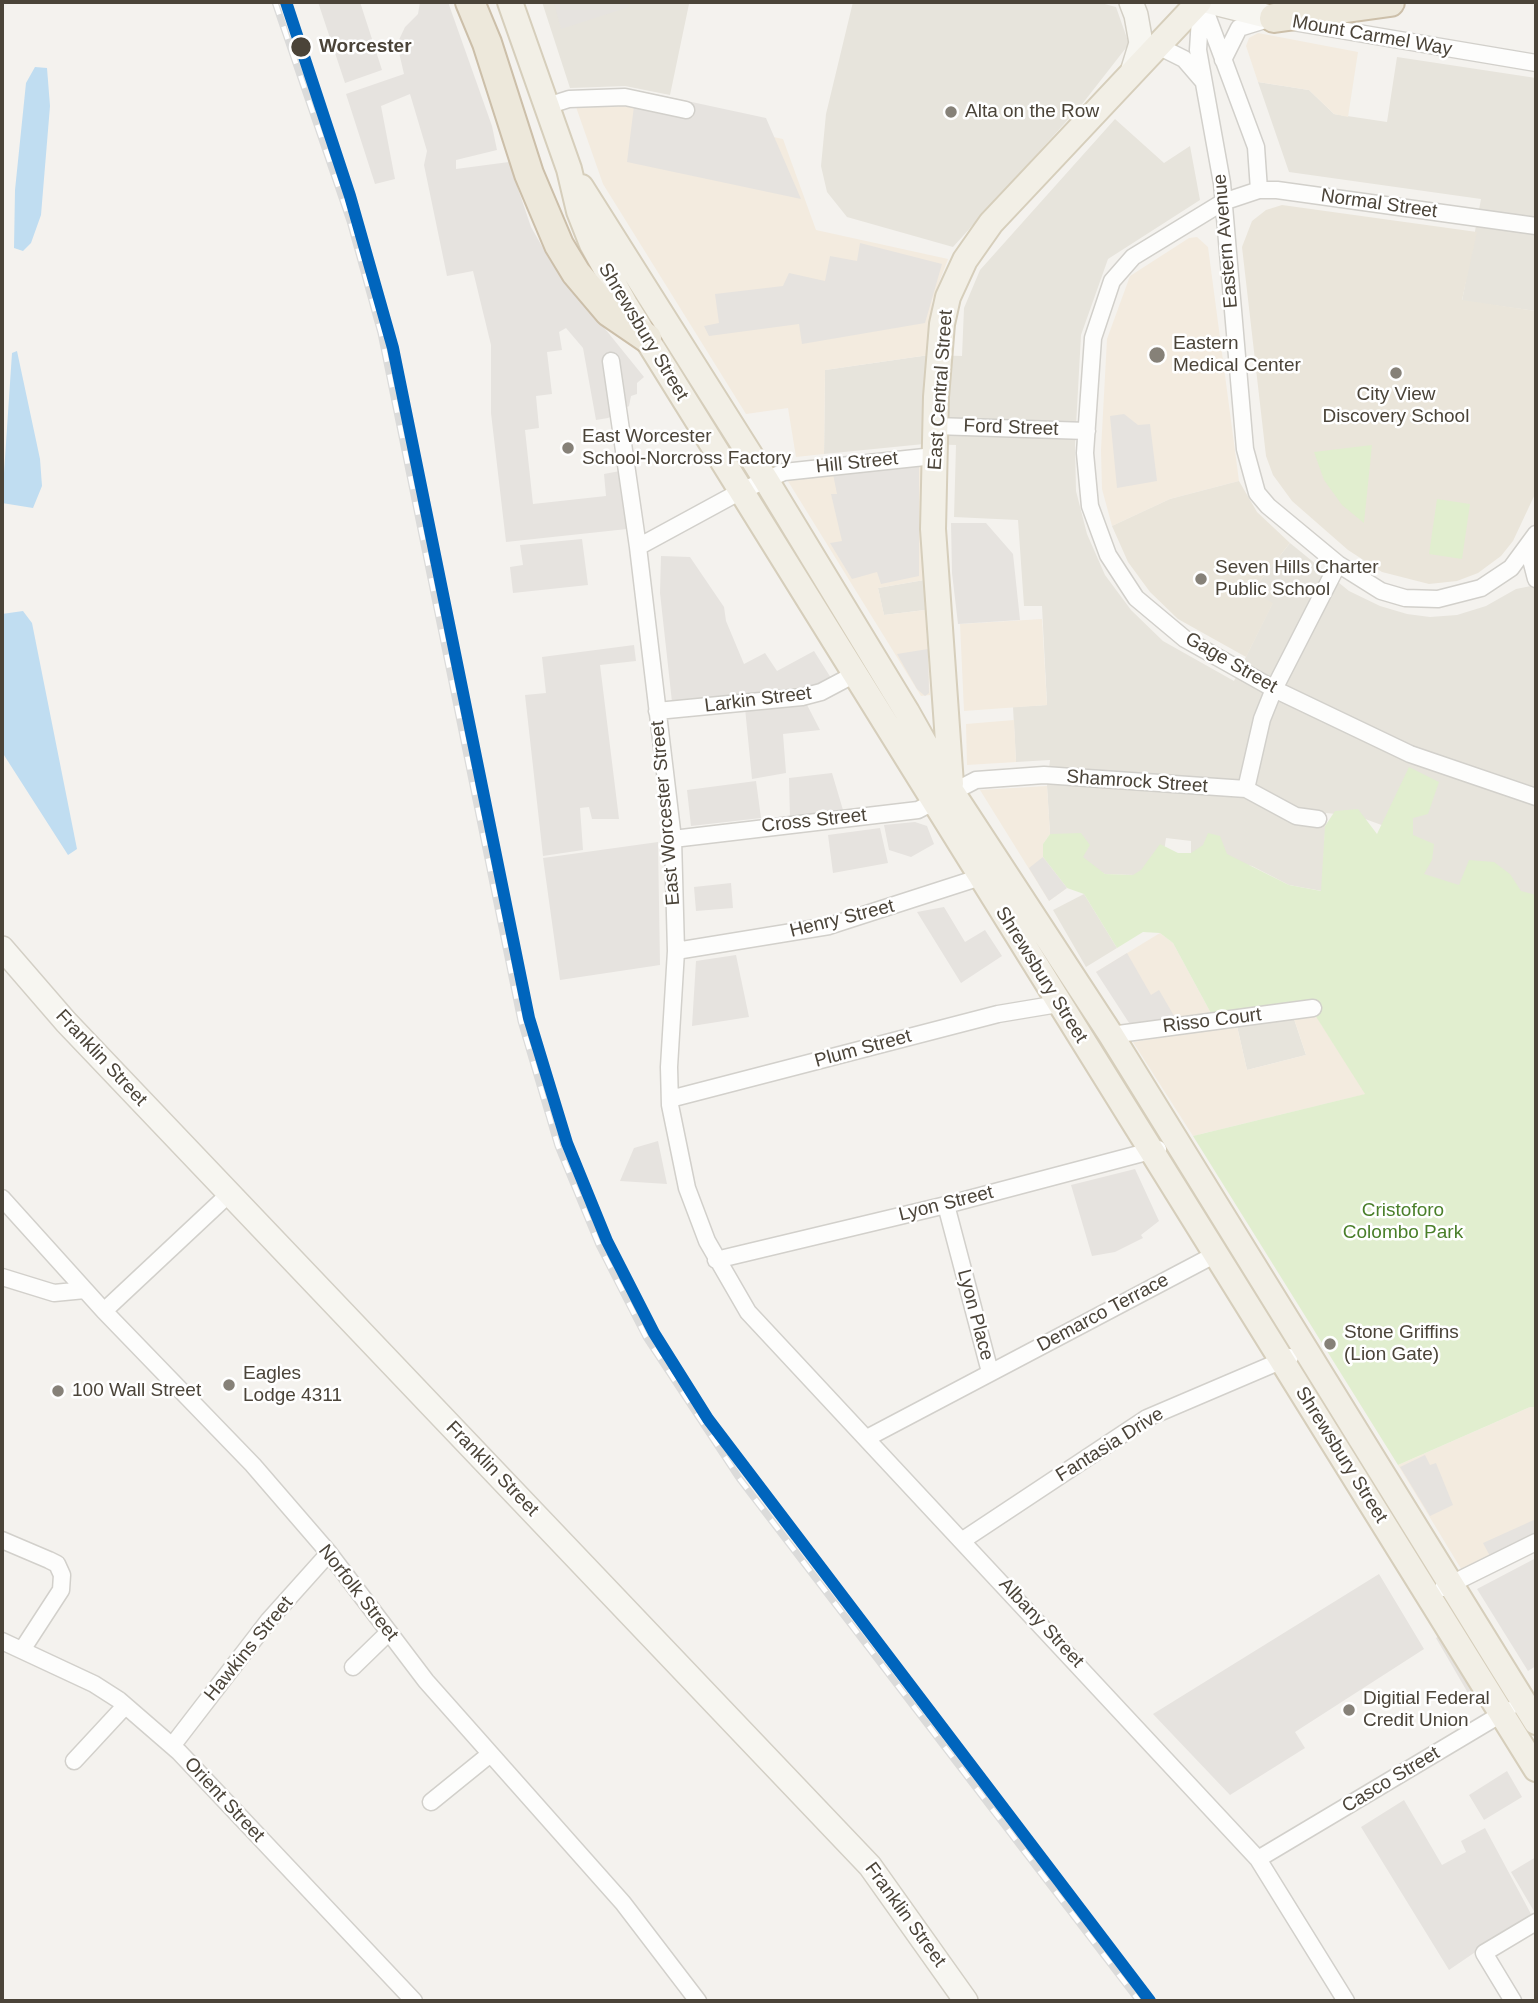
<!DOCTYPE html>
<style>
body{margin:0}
#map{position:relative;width:1538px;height:2003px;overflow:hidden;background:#f4f2ee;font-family:Helvetica,sans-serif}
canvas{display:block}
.frame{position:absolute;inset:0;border:4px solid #4b4439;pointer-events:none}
</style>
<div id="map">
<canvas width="1538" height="2003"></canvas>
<div class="frame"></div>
</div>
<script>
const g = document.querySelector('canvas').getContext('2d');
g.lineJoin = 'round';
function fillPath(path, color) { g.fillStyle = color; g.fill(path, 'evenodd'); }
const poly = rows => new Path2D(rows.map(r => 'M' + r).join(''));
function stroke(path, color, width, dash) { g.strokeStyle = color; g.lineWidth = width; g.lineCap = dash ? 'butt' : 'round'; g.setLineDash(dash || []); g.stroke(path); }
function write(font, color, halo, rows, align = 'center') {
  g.font = font + ' Helvetica,sans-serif'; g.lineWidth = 5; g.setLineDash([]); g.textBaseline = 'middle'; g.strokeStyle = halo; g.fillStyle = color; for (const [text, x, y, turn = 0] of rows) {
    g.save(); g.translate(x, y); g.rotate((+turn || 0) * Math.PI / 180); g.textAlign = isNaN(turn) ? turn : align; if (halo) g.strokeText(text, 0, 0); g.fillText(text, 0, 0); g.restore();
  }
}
fillPath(poly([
 [542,2,689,4,670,95,625,86,570,88],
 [853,2,1097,2,1116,7,1129,44,1083,103,953,247,847,217,827,192,821,166,826,114],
 [1397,57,1536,78,1536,311,1462,301,1481,199,1289,172,1258,82,1309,90,1334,114,1387,122],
 [1115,119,1164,163,1190,146,1200,200,1108,259,1081,335,1075,444,1076,491,1087,534,1105,575,1131,610,1163,641,1234,681,1272,604,1252,591,1290,543,1349,591,1380,606,1407,614,1430,617,1457,615,1486,606,1516,589,1536,585,1536,955,1394,871,1406,834,1357,816,1326,813,1322,891,1289,885,1252,866,1191,853,1191,841,1166,838,1160,881,1133,875,1105,874,1075,859,1076,838,1050,834,1047,786,1050,760,1016,762,1013,707,1047,705,1042,606,1024,606,1018,520,954,517,956,445,924,444,824,454,825,370,929,355,962,356,964,308,980,270],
 [924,580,925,610,884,615,878,588],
 [1084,894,1117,948,1086,967,1053,910],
 [1294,1019,1306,1055,1247,1070,1237,1026]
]), '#e7e4dc');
fillPath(poly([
 [1258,33,1358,52,1348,117,1334,114,1309,90,1258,82,1246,46,1249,38],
 [623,106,783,139,816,230,948,259,932,301,929,355,825,370,824,454,796,457,788,408,746,414,603,184,576,107],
 [1197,237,1208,247,1239,481,1170,499,1112,526,1102,489,1101,450,1107,339,1130,276,1189,238],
 [923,464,920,521,924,580,878,588,884,615,925,610,930,695,921,696,786,478],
 [1042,619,1047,705,964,711,960,624],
 [1014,720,1016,762,967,765,966,724],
 [1047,786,1050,834,1043,844,1043,857,1067,888,1049,901,980,790],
 [1160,933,1173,943,1213,1017,1177,1021,1096,972],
 [1316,1016,1366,1094,1193,1136,1133,1042,1237,1026,1247,1070,1306,1055,1294,1019],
 [1530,1407,1536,1407,1536,1538,1463,1572,1398,1465]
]), '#f3ebdf');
fillPath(poly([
 [1282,205,1477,232,1462,300,1536,311,1536,492,1513,541,1501,556,1478,573,1457,581,1429,584,1382,572,1348,550,1292,501,1273,475,1266,456,1242,247,1252,221,1266,210],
 [1239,481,1257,512,1290,543,1252,591,1273,603,1246,657,1178,619,1150,592,1128,562,1112,526,1170,499]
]), '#eae5da');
fillPath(poly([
 [1372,445,1364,523,1342,505,1324,480,1314,452],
 [1437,499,1470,504,1462,559,1429,554],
 [1409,767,1439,782,1428,814,1413,818,1413,835,1434,844,1432,860,1424,874,1459,885,1469,860,1494,862,1510,874,1521,891,1536,895,1536,1407,1530,1407,1398,1465,1193,1136,1365,1094,1308,1004,1213,1017,1173,943,1160,933,1143,932,1117,948,1084,894,1067,888,1043,857,1043,844,1050,834,1081,833,1090,845,1083,857,1105,874,1133,875,1141,870,1160,844,1178,853,1191,853,1203,845,1208,833,1220,836,1227,854,1289,885,1321,891,1325,826,1335,811,1358,809,1377,834]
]), '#e1eecf');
fillPath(poly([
 [318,2,360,2,382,70,345,83],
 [420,2,448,2,492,126,497,150,456,160,456,169,509,162,531,227,551,262,644,377,637,383,637,394,631,396,629,406,608,418,596,420,583,348,566,328,559,332,562,350,547,352,552,394,536,396,539,428,525,430,533,504,606,496,604,474,620,471,627,529,506,542,491,413,491,345,473,271,447,276,424,165,427,151,410,94,381,106,395,179,375,184,346,94,404,74,397,44,405,27,418,14],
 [554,2,628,2,629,7,561,29],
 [636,90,766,118,801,199,627,162],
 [860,243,942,264,925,323,802,344,799,324,709,336,704,326,719,323,715,294,783,286,789,273,825,281,830,256,857,261],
 [1124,414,1138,425,1150,424,1157,481,1117,488,1110,416],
 [919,464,919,576,881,584,877,572,852,579,830,543,842,541,831,494,837,494,833,474],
 [951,523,986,523,1013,554,1020,620,958,624,952,573],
 [582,539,588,585,513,593,510,567,523,565,520,545],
 [661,556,690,557,724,607,726,621,744,664,765,653,777,671,814,651,831,678,811,688,672,702,660,593],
 [634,645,636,661,600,665,619,819,592,819,589,807,580,808,583,850,543,856,525,695,546,693,542,657],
 [928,649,929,693,925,696,917,689,897,654],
 [804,699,820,730,783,734,786,773,752,779,745,708],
 [832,773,843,810,790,818,789,778],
 [756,781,761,818,691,826,687,790],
 [915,822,927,826,934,844,911,857,889,850,884,825],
 [880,828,888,863,833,873,828,835],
 [658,842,660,965,560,980,543,858],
 [1043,857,1067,888,1049,901,1029,868],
 [731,883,733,908,696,911,694,887],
 [944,907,965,942,985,930,1002,956,961,983,917,912],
 [1127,953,1151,995,1159,990,1177,1021,1131,1026,1096,972],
 [736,955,749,1017,692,1026,696,961],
 [658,1141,667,1184,620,1181,634,1148],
 [1135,1169,1159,1221,1141,1235,1143,1238,1115,1252,1092,1256,1071,1185],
 [1425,1455,1430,1465,1436,1463,1453,1505,1430,1516,1400,1467],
 [1536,1519,1536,1537,1491,1558,1483,1543],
 [1536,1558,1536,1666,1528,1671,1477,1589],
 [1379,1574,1424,1649,1295,1732,1305,1748,1230,1795,1153,1714],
 [1442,1634,1479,1696,1472,1700,1436,1638],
 [1507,1771,1522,1797,1484,1820,1469,1795],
 [1404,1800,1442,1865,1466,1852,1461,1841,1485,1828,1531,1914,1449,1970,1361,1827],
 [1536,1857,1536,1912,1535,1913,1511,1872]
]), '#e6e3df');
fillPath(poly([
 [35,67,47,68,50,106,41,215,31,243,23,251,14,248,15,190,26,83],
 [17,351,40,459,42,486,33,508,2,503,12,353],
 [23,611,32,623,77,849,68,855,2,752,2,614]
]), '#c0ddf1');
const street = poly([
 [1201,2,1198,50,1222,183,1245,449,1257,493,1268,506,1338,564,1381,591,1405,598,1438,599,1481,588,1511,568,1536,534],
 [1202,2,1256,147,1259,190],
 [1293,22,1536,63],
 [1156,45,1184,59,1203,81],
 [1223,60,1239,28,1268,19],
 [547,106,569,99,625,97,686,110],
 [1536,226,1277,190,1259,190,1223,202,1133,257,1112,281,1093,338,1085,453,1090,506,1108,555,1136,598,1185,639,1274,689,1410,754,1536,797],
 [611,361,638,547,673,839,676,951,669,1067,670,1105,687,1188,707,1241,748,1312,1258,1859,1346,2001],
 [935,426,1087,431],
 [638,547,741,491,784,472,934,456],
 [1528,548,1536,579],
 [657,711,802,697,821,692,855,674],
 [1246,789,1262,719,1274,689,1338,564],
 [673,839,918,810,976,780,1044,775,1246,789,1296,816,1318,819],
 [676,951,829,926,987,875],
 [1111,1035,1313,1008],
 [670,1099,998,1014,1058,1004],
 [2,1198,104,1311,253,1465,329,1553,426,1681,623,1903,698,2001],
 [946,1205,990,1372],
 [716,1260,946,1205,1158,1149],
 [2,1277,54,1293,85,1290],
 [104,1311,229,1194],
 [867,1438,1216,1254],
 [2,1540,49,1560,57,1564,62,1575,61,1590,22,1650],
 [963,1540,1147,1418,1290,1357],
 [1443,1588,1536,1542],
 [2,1641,94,1684,119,1700,179,1752,414,2001],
 [353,1667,388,1633],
 [172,1746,269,1620,329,1553],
 [74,1761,125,1706],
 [431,1802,489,1755],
 [1258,1859,1508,1710],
 [1513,2001,1484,1953,1536,1922]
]);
const secondary = poly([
 [1131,2,1136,15,1141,43,1133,69],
 [1210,2,1274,18],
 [2,948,66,1022,870,1866,966,2001]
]);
const primary = poly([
 [510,2,569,169,579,211,592,244,625,304,1536,1769],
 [581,187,766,480,907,712,952,792,1111,1035,1536,1722],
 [951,784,933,529,936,397,942,324,948,297,965,260,991,223,1199,2]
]);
const highway = poly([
 [470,2,487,43,529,174,559,245,576,273,609,312,647,338],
 [1274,18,1390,2]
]);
stroke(street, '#d2d0cb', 19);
stroke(secondary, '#d3cfc5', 26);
stroke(primary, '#d6cebb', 28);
stroke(highway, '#ccbfa9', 32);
stroke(street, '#fdfdfc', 16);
stroke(secondary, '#f7f6f1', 23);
stroke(primary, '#f2efe6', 24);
stroke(highway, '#ede8db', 28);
const rail = poly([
 [275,2,350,221,381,333,521,1021,558,1146,599,1245,646,1337,739,1478,1139,2001]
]);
stroke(rail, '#dbdbda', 7);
stroke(rail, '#fff', 4.5, [13]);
stroke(poly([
 [286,2,350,196,393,348,529,1018,567,1143,607,1241,654,1333,708,1419,1150,2001]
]), '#0065bd', 12);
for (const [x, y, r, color] of [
 [301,47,11,"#4b4439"],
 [951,112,7,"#868178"],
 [1157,355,9,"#868178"],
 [1396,373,7,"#868178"],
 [568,448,7,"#868178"],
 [1201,579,7,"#868178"],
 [1330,1344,7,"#868178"],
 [229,1385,7,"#868178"],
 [58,1391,7,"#868178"],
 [1349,1710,7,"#868178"]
]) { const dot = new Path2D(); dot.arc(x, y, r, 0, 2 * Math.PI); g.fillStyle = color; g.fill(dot); stroke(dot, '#fff', 2.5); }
write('19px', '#4b4439', '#fff', [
 ["Mount Carmel Way",1372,36,10],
 ["Normal Street",1379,204,8],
 ["Eastern Avenue",1226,241,-95],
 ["Shrewsbury Street",643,332,59],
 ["East Central Street",941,390,-86],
 ["Ford Street",1011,428,2],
 ["Hill Street",857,463,-6],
 ["Gage Street",1231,663,30],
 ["Larkin Street",758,700,-7],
 ["Shamrock Street",1137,782,4],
 ["East Worcester Street",666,813,-95],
 ["Cross Street",814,821,-6],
 ["Henry Street",842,919,-14],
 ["Shrewsbury Street",1041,975,58],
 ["Risso Court",1212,1021,-7],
 ["Plum Street",863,1049,-15],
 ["Franklin Street",101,1058,47],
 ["Lyon Street",946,1204,-14],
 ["Demarco Terrace",1103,1313,-28],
 ["Lyon Place",975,1315,75],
 ["Fantasia Drive",1110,1445,-32],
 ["Shrewsbury Street",1341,1455,58],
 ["Franklin Street",492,1469,46],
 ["Norfolk Street",358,1593,52],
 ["Albany Street",1041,1623,47],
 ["Hawkins Street",249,1649,-51],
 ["Casco Street",1391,1780,-31],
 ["Orient Street",224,1800,47],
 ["Franklin Street",905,1915,54]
]);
write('bold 19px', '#4b4439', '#fff', [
 ["Worcester",319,47]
], 'left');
write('19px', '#4b4439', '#fff', [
 ["Alta on the Row",965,112],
 ["Eastern",1173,344],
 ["Medical Center",1173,366],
 ["City View",1396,395,"center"],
 ["Discovery School",1396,417,"center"],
 ["East Worcester",582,437],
 ["School-Norcross Factory",582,459],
 ["Seven Hills Charter",1215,568],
 ["Public School",1215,590],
 ["Stone Griffins",1344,1333],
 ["(Lion Gate)",1344,1355],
 ["Eagles",243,1374],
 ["Lodge 4311",243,1396],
 ["100 Wall Street",72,1391],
 ["Digitial Federal",1363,1699],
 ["Credit Union",1363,1721]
], 'left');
write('19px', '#4a7f2a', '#fff', [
 ["Cristoforo",1403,1211],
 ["Colombo Park",1403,1233]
]);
</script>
